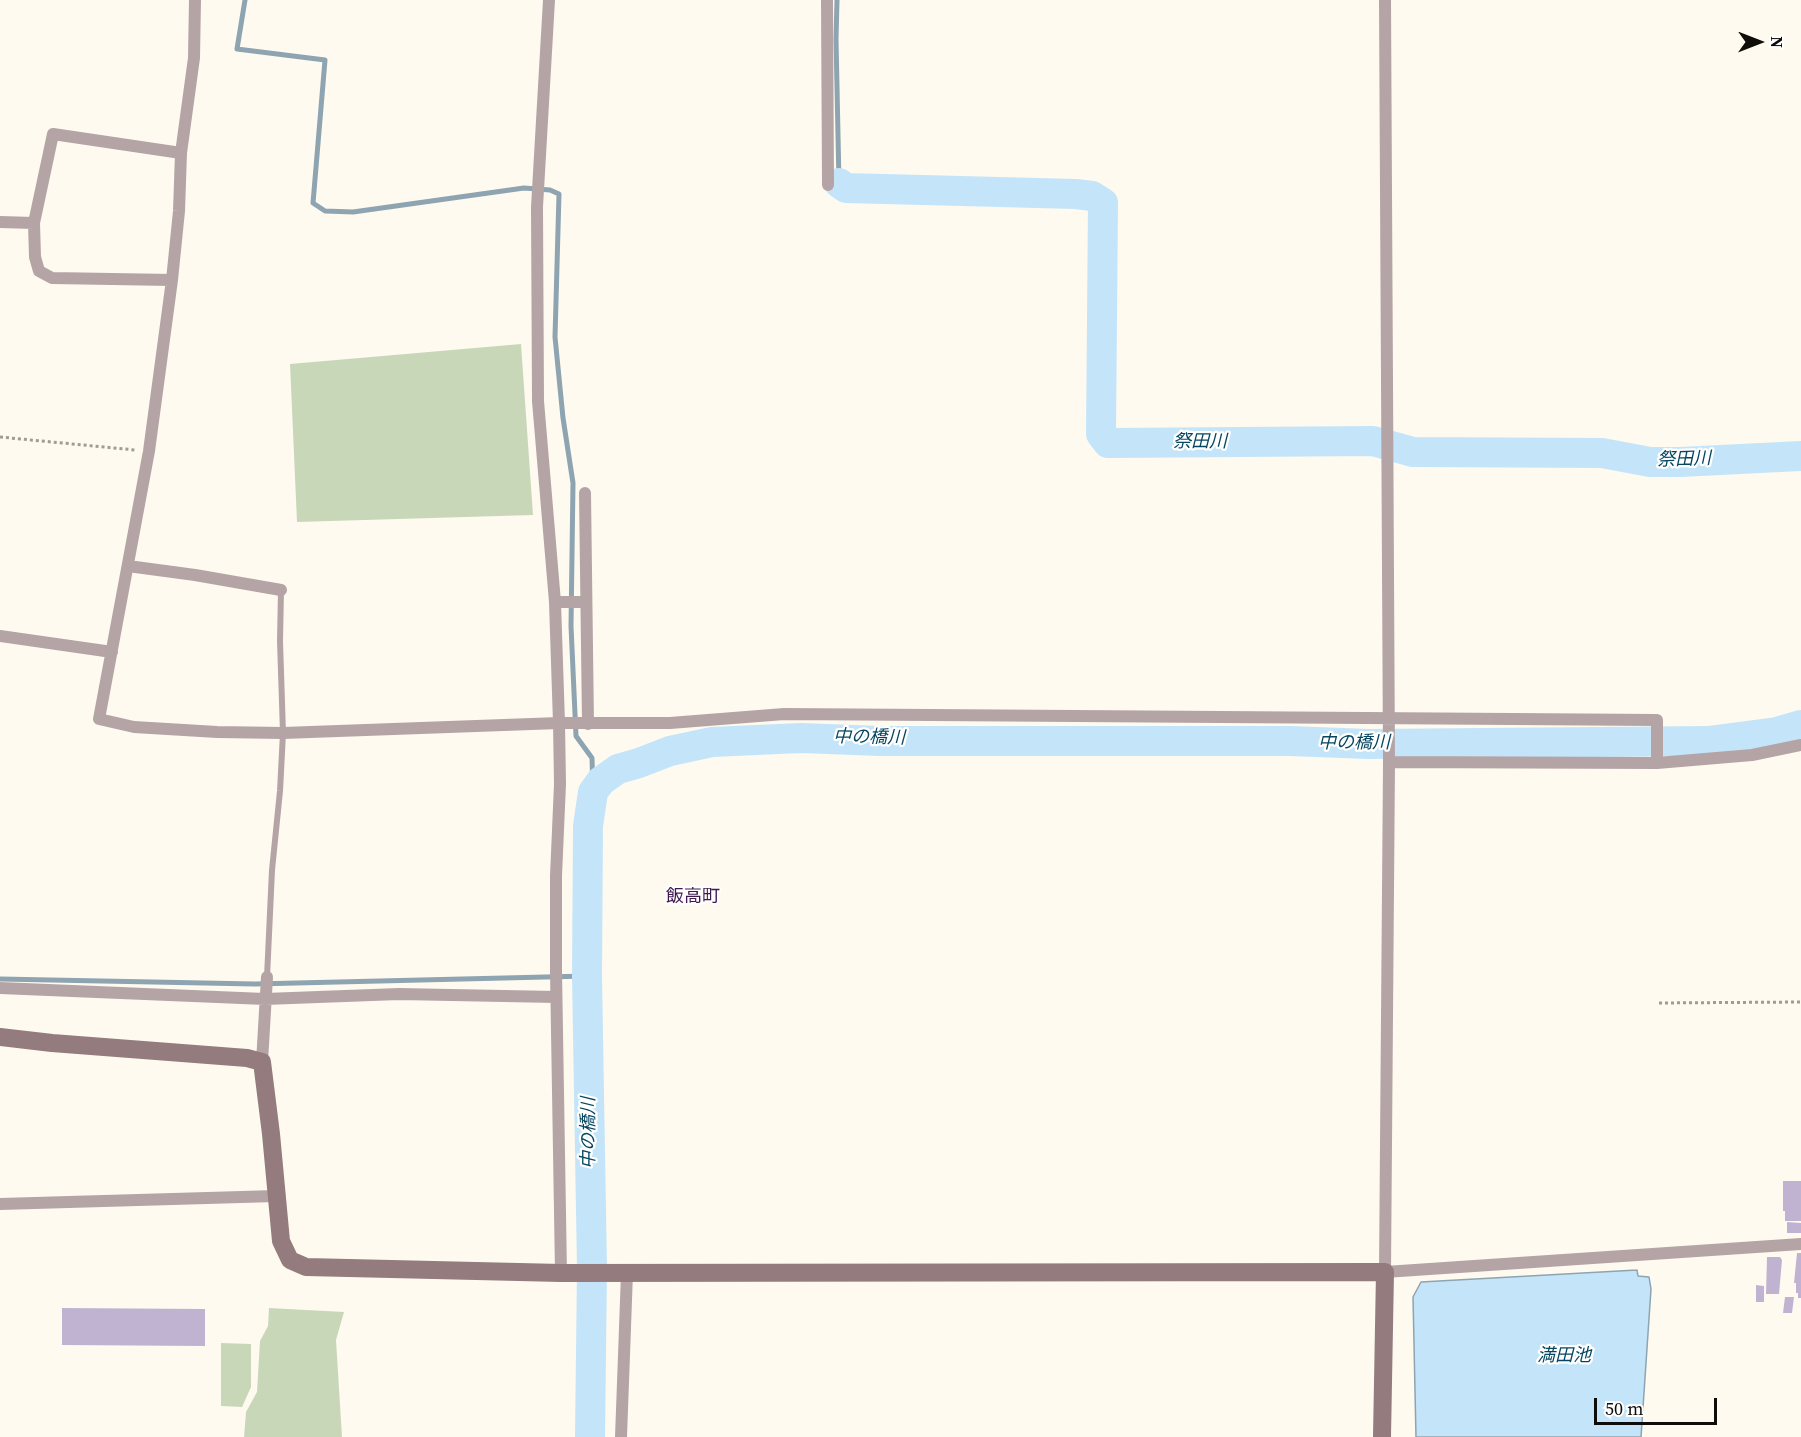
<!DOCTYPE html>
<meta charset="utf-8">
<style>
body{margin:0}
#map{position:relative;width:1801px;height:1437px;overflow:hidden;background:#fefaf0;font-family:"Source Serif 4",serif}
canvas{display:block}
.north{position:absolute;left:1729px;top:12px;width:60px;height:60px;-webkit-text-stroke:4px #fff;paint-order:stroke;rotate:90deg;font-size:16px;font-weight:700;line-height:24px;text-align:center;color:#0f0d09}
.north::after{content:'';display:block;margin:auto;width:21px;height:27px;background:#0f0d09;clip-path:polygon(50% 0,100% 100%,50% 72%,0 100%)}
.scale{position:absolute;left:1594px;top:1398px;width:123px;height:27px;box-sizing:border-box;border:3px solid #0f0d09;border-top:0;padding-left:8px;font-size:18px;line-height:21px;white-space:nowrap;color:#0f0d09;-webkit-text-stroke:4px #fff;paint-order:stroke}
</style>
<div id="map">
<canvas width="1801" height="1437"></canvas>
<div class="north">N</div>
<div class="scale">50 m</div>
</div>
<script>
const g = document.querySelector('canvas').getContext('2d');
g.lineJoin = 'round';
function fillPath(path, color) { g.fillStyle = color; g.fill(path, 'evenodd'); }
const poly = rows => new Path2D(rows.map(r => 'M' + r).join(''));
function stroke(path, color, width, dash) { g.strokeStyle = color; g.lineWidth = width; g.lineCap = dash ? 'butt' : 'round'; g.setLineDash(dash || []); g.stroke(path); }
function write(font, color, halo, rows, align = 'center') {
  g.font = font + ' "Source Serif 4","Noto Sans JP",serif'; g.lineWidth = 4.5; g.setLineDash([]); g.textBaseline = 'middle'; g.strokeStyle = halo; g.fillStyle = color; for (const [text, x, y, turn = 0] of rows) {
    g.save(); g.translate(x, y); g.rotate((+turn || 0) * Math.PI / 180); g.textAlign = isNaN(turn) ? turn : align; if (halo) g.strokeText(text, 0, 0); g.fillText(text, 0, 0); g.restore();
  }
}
fillPath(poly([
 [521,344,533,515,297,522,290,364],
 [269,1308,344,1312,336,1340,342,1437,244,1437,246,1412,257,1392,260,1341,268,1326],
 [221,1343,251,1344,251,1387,242,1407,221,1406]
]), '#c9d7b9');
const water = poly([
 [1637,1270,1638,1276,1649,1277,1651,1289,1641,1437,1416,1437,1413,1297,1421,1282,1637,1270]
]);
fillPath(water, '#c4e5f9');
stroke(water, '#8ea4b1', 1.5);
stroke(poly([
 [245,0,237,49,325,60,313,203,325,211,353,212,524,188,550,190,559,194,555,337,563,418,573,483,571,626,576,736,592,758,593,792],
 [837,0,836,39,839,183],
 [0,979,255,984,587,976]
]), '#8ea4b1', 5);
stroke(poly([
 [839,183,846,188,1076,194,1092,196,1103,203,1101,434,1108,443,1373,441,1413,452,1602,453,1650,462,1680,462,1801,456],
 [590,1437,592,1269,587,976,588,826,593,792,601,781,618,769,639,763,670,751,712,742,801,738,880,741,1290,741,1369,744,1708,741,1777,732,1801,725]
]), '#c4e5f9', 30);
fillPath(poly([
 [1783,1181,1801,1181,1801,1221,1785,1221,1785,1211,1783,1211],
 [1787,1222,1801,1223,1801,1233,1787,1233],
 [1797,1253,1801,1253,1801,1298,1798,1298,1798,1293,1796,1293,1796,1283,1794,1283],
 [1767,1257,1780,1257,1782,1260,1779,1294,1766,1294],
 [1756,1285,1764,1286,1764,1302,1756,1302],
 [1785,1297,1794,1297,1792,1313,1783,1313],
 [62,1308,205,1309,205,1346,62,1345]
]), '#c0b3d1');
stroke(poly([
 [0,437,135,450],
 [1659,1003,1801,1002]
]), '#a09c95', 3, [3, 3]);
stroke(poly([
 [267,977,272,870,280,791,283,733,280,641,281,590]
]), '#b5a4a6', 6);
stroke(poly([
 [195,0,194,58,181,153,179,211,172,280,149,451,99,719,134,727,217,732,283,733,559,723,670,723,784,714,1657,720,1657,763],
 [549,0,537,207,538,401,555,602,559,723,560,784,556,876,556,971,561,1273],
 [827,0,828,185],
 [1385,0,1389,762,1385,1272,1801,1244],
 [0,222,34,223],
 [172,280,52,278,39,271,35,257,34,223,53,134,181,153],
 [585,493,588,724],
 [128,566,195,575,281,590],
 [555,602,585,602],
 [0,636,112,652],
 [1389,762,1657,763,1752,755,1801,745],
 [0,988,265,999,399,994,556,997],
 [262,1062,267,977],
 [0,1204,276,1196],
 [621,1437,627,1273]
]), '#b5a4a6', 12);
stroke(poly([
 [0,1037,52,1043,247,1058,262,1062,271,1134,281,1241,290,1260,306,1267,561,1273,1385,1272,1382,1437]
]), '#937b7e', 18);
write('italic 18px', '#074661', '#fff', [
 ["祭田川",1200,442],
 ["祭田川",1684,460,-2],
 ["中の橋川",869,738,1],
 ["中の橋川",1354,743],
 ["中の橋川",589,1133,-90],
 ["満田池",1564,1356]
]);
write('18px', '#3f184d', '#fff', [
 ["飯高町",693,897]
]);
</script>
